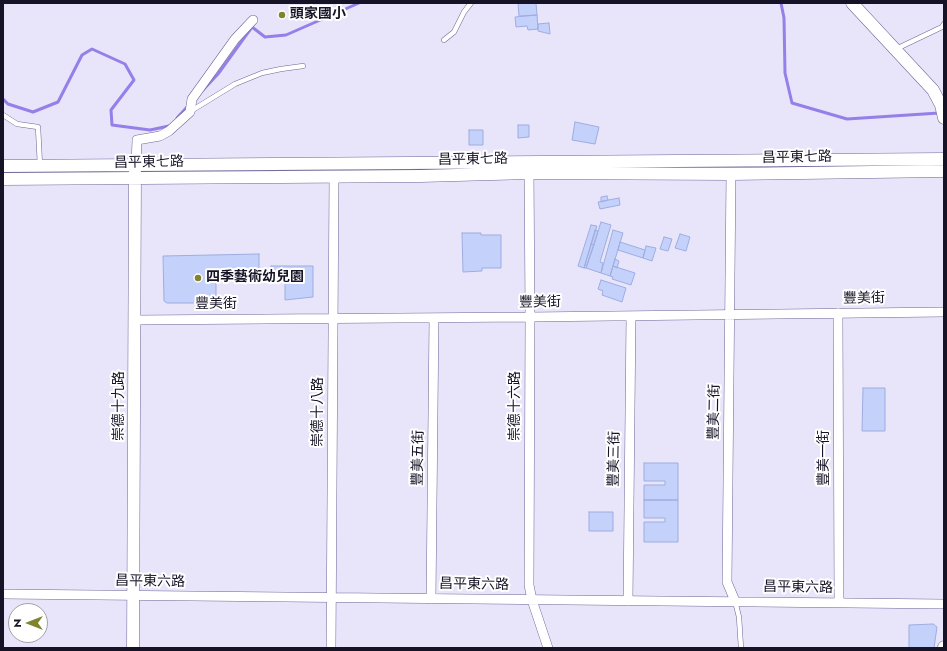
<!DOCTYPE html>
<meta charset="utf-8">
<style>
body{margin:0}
#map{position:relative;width:947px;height:651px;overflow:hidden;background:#e8e5fb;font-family:Jost,sans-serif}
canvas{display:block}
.frame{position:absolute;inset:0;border:4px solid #171326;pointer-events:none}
.north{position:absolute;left:8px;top:603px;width:40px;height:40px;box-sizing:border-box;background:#fff;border:1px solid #a2a1a8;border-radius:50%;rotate:270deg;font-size:11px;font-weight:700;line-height:16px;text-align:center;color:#171326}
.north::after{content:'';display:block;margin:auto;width:14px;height:18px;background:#81842f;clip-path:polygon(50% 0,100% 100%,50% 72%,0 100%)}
</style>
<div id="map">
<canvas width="947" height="651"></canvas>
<div class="frame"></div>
<div class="north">N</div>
</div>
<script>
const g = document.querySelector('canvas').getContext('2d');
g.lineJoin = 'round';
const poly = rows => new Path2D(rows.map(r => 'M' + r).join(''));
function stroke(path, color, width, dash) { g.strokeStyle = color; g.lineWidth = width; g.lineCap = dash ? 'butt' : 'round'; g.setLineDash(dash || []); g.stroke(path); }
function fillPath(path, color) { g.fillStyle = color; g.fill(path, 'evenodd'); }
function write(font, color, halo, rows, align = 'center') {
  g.font = font + ' Jost,"Noto Sans TC",sans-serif'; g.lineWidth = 4; g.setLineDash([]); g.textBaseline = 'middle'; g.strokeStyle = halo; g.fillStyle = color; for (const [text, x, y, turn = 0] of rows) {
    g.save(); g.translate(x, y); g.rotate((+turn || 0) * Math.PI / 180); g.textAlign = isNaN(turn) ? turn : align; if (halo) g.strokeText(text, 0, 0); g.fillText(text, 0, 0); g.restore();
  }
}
stroke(poly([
 [781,3,784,18,785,73,792,103,847,119,939,113],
 [203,90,218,74,252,27,265,37,286,35,359,3],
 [3,99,8,104,33,112,58,102,82,55,92,49,125,64,134,80,111,110,112,125,150,130,169,126],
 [177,118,188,106]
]), '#957fe8', 3);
const building = poly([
 [518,3,536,3,537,15,519,16,518,3],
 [537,15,538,29,528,30,527,26,516,27,515,17,537,15],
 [549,23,550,34,538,31,538,24,549,23],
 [575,122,599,127,595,144,572,140,575,122],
 [518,125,529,125,529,137,518,138,518,125],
 [469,130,483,130,483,145,469,145,469,130],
 [607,196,608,200,601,202,601,197,607,196],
 [619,198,620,205,600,209,598,202,619,198],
 [601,222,611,225,600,262,603,263,601,273,586,268,601,222],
 [591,225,597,226,584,268,578,266,591,225],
 [595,230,598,231,594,245,591,244,595,230],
 [613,230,623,233,610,276,601,273,613,230],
 [462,233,481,233,481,235,501,235,501,268,482,268,482,271,463,272,462,233],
 [680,234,690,237,686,251,675,248,680,234],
 [664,237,672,239,668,251,660,249,664,237],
 [620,242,645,250,643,258,618,250,620,242],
 [591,244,594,245,586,268,584,268,591,244],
 [646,246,656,248,652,261,643,258,646,246],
 [259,254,259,275,232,276,232,279,216,280,216,300,202,300,202,303,167,303,164,301,163,256,259,254],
 [615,259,619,261,617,268,613,266,615,259],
 [271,266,313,266,313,297,285,300,285,281,271,280,271,266],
 [613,266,635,273,631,285,612,279,613,277,610,276,613,266],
 [601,280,626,288,622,302,602,295,603,291,598,289,601,280],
 [863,388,885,388,885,431,862,431,863,388],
 [644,463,678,463,678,500,644,500,644,485,665,485,665,481,644,481,644,463],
 [644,500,678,500,678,542,644,542,644,522,665,522,665,518,644,518,644,500],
 [589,512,613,512,613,531,589,531,589,512],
 [933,624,937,627,934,648,909,648,909,625,933,624]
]);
fillPath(building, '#c4d1fb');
stroke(building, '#9eaddf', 1);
const lane = poly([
 [444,40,454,32,464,12,471,3],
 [896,49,942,27,944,24],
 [191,111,235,84,262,73,281,69,303,66],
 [3,115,17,124,38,127,40,165],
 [735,601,739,617,741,648]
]);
const street = poly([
 [136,164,137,140,160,136,169,131,190,112,192,99,235,39,253,20],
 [529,168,530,317,529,585,532,600,548,648],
 [731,174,727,582,735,601],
 [838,313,839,603],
 [135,320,530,317,944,312],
 [3,594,944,604],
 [431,599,434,318],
 [628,601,631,316],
 [331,648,334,176]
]);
const secondary = poly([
 [852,3,933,90,941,105,944,118],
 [3,166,944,159],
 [3,179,421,176,529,173,731,174,944,171],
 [133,648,135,172],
 [944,648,944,647]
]);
stroke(lane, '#6d6595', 5.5);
stroke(street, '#6d6595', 10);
stroke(secondary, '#6d6595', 13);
stroke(lane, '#fff', 4.5);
stroke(street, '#fff', 9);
stroke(secondary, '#fff', 12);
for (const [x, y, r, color] of [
 [282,15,4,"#81842f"],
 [198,278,4,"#81842f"]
]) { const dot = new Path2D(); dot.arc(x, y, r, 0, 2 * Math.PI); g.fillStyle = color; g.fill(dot); stroke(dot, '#fff', 1.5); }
write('bold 14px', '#171326', '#fff', [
 ["頭家國小",290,15],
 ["四季藝術幼兒園",206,278]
], 'left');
write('14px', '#171326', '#fff', [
 ["昌平東七路",797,158,-1],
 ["昌平東七路",473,160,-1],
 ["昌平東七路",149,163,-1],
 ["豐美街",864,299,-1],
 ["豐美街",540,303,-1],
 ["豐美街",216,305],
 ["崇德十九路",120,406,-90],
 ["崇德十六路",516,406,-90],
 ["崇德十八路",319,412,-90],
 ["豐美二街",715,412,-89],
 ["豐美五街",419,458,-89],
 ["豐美一街",825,458,-90],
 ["豐美三街",615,459,-89],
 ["昌平東六路",150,582,1],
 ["昌平東六路",474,585,1],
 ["昌平東六路",798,588,1]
]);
</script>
